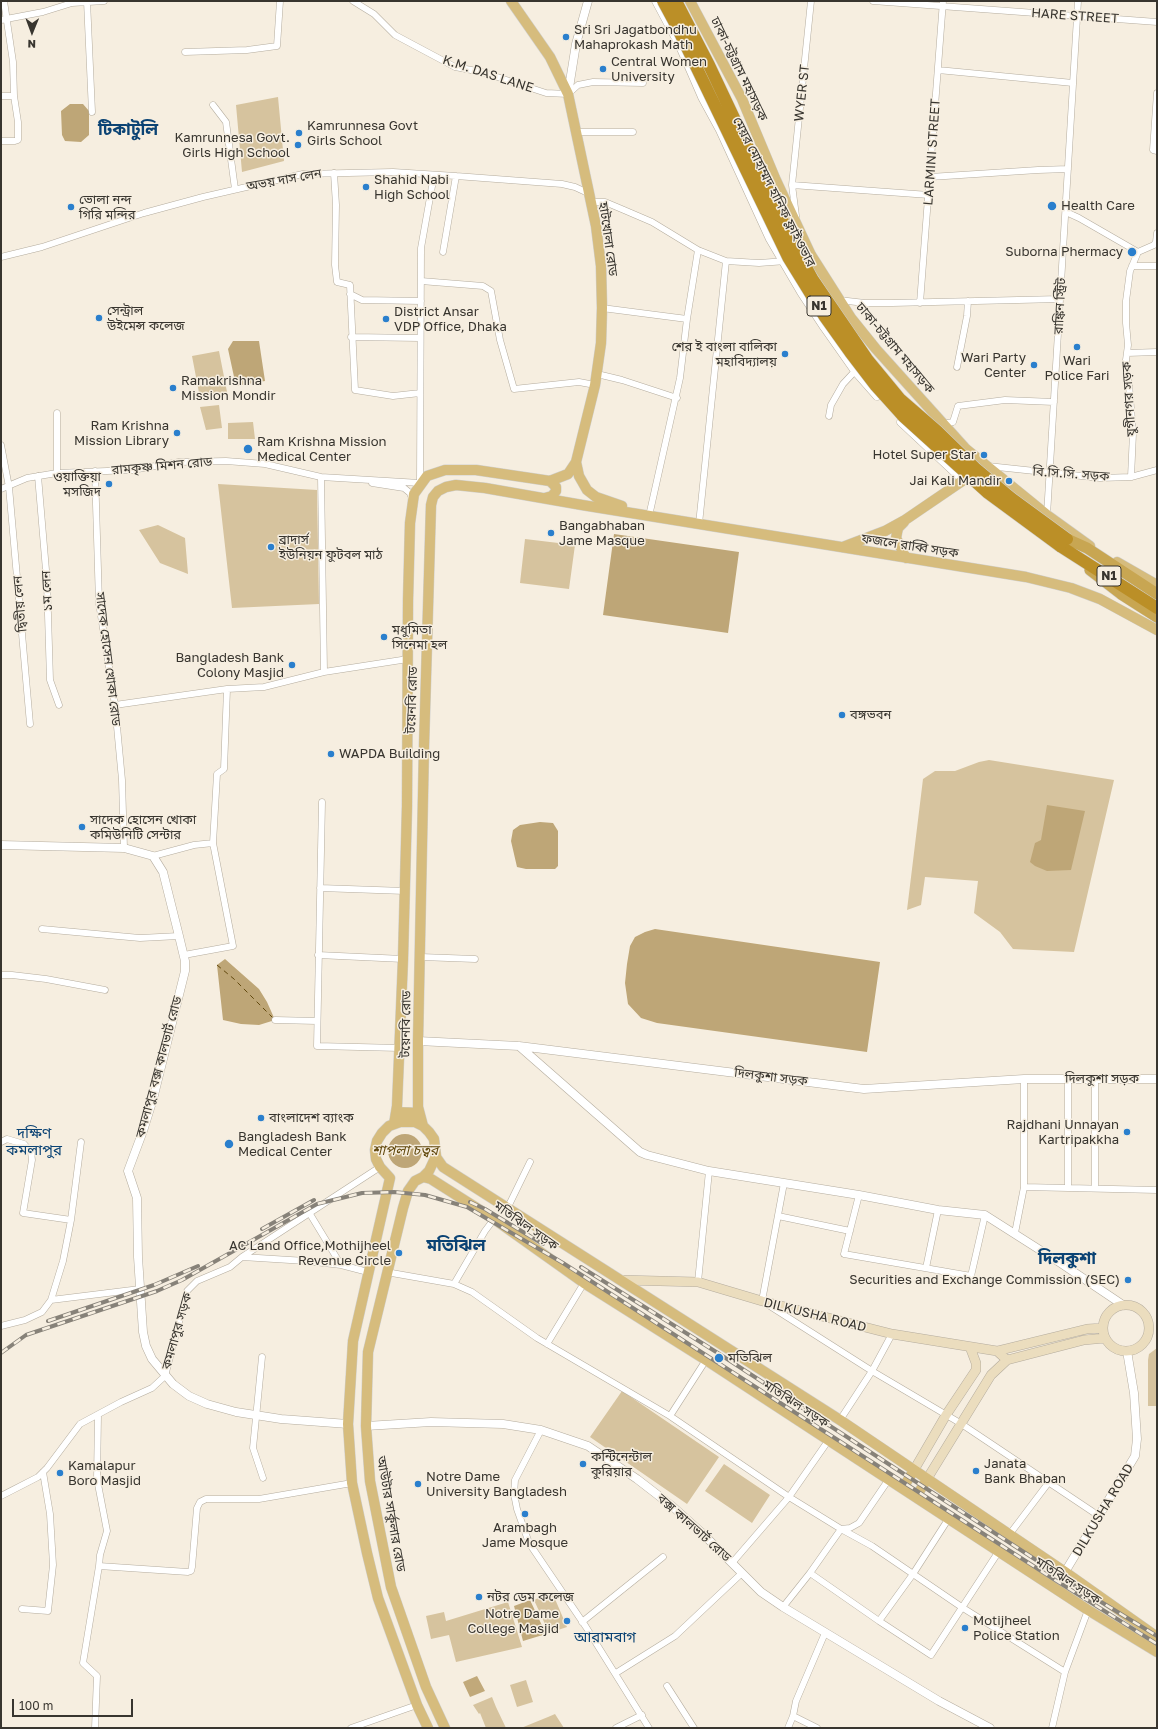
<!DOCTYPE html>
<meta charset="utf-8">
<style>
body{margin:0}
#map{position:relative;width:1158px;height:1729px;overflow:hidden;background:#f6eee0;font-family:"Golos Text",sans-serif}
canvas{display:block}
.frame{position:absolute;inset:0;border:2px solid #38352f;pointer-events:none}
.north{position:absolute;left:12px;top:12px;width:40px;height:40px;-webkit-text-stroke:3px #f6eee0;paint-order:stroke;rotate:181deg;font-size:11px;font-weight:700;line-height:16px;text-align:center;color:#38352f}
.north::after{content:'';display:block;margin:auto;width:14px;height:18px;background:#38352f;clip-path:polygon(50% 0,100% 100%,50% 72%,0 100%)}
.scale{position:absolute;left:12px;top:1699px;width:121px;height:18px;box-sizing:border-box;border:2px solid #38352f;border-top:0;padding-left:5px;font-size:12px;line-height:14px;white-space:nowrap;color:#38352f;-webkit-text-stroke:3px #f6eee0;paint-order:stroke}
</style>
<div id="map">
<canvas width="1158" height="1729"></canvas>
<div class="frame"></div>
<div class="north">N</div>
<div class="scale">100 m</div>
</div>
<script>
const g = document.querySelector('canvas').getContext('2d');
g.lineJoin = 'round';
function fillPath(path, color) { g.fillStyle = color; g.fill(path, 'evenodd'); }
const poly = rows => new Path2D(rows.map(r => 'M' + r).join(''));
function stroke(path, color, width, dash) { g.strokeStyle = color; g.lineWidth = width; g.lineCap = dash ? 'butt' : 'round'; g.setLineDash(dash || []); g.stroke(path); }
function write(font, color, halo, rows, align = 'center') {
  g.font = font + ' "Golos Text","Noto Sans Bengali",sans-serif'; g.lineWidth = 3; g.setLineDash([]); g.textBaseline = 'middle'; g.strokeStyle = halo; g.fillStyle = color; for (const [text, x, y, turn = 0] of rows) {
    g.save(); g.translate(x, y); g.rotate((+turn || 0) * Math.PI / 180); g.textAlign = isNaN(turn) ? turn : align; if (halo) g.strokeText(text, 0, 0); g.fillText(text, 0, 0); g.restore();
  }
}
fillPath(poly([
 [278,97,284,161,242,172,236,105],
 [219,351,227,392,200,398,192,356],
 [219,405,222,428,206,430,200,407],
 [253,422,255,439,228,439,228,423],
 [218,484,317,490,319,604,232,608],
 [158,525,185,538,188,574,160,563,139,530],
 [525,539,575,545,569,589,520,583],
 [989,760,1114,780,1074,952,1013,949,1000,932,974,913,978,881,925,877,921,905,907,910,923,779,935,771,955,771,979,762],
 [1157,1348,1157,1406,1148,1406,1148,1360,1149,1354],
 [622,1391,719,1457,687,1504,590,1437],
 [724,1464,770,1495,752,1523,705,1491],
 [552,1592,567,1627,549,1633,534,1600],
 [508,1602,522,1647,456,1662,449,1635,431,1639,426,1616,444,1612,446,1621],
 [526,1680,533,1702,517,1707,510,1685],
 [492,1697,496,1707,506,1728,486,1728,480,1713,479,1714,473,1705],
 [555,1714,564,1728,521,1728,548,1717]
]), '#d6c39e');
fillPath(poly([
 [530,1600,546,1634,523,1641,514,1606],
 [477,1676,485,1691,470,1697,463,1682]
]), '#c1a97a');
fillPath(poly([
 [70,104,83,104,89,111,89,135,81,142,65,141,62,135,61,111],
 [233,341,259,341,265,381,236,386,228,349],
 [614,534,739,552,728,633,603,615],
 [1047,805,1085,811,1071,870,1047,871,1035,866,1030,862,1035,843,1041,840],
 [540,822,553,823,558,831,558,866,555,869,526,869,517,867,511,841,513,830,520,825],
 [655,929,880,962,867,1052,657,1023,641,1018,628,1004,625,983,627,964,630,946,635,937,645,932],
 [225,959,259,989,267,1002,275,1020,259,1025,241,1024,223,1020,217,965],
 '388 1151a17 17 0 1 1 34 0a17 17 0 1 1-34 0Z'
]), '#bea677');
stroke(poly([
 [217,965,234,979,273,1018]
]), '#62490e', 1, [5, 4]);
const minor = poly([
 [87,1,92,112],
 [353,1,374,14,395,35,455,67,482,72,546,93,568,94,578,85,593,82,643,83],
 [873,1,1157,22],
 [1,20,43,12,72,3,104,1],
 [185,52,247,50,277,46,280,1],
 [938,70,1073,83],
 [1157,93,1153,150,1157,151],
 [1,96,14,96,13,62,4,1],
 [213,105,226,122,235,189],
 [576,132,633,132],
 [1,141,15,141,18,140,18,122,14,96],
 [334,173,336,205,335,265,337,282,350,285,355,390,393,396,420,393],
 [930,177,1038,170,1068,169],
 [792,185,929,195],
 [590,202,605,202,624,210,652,222,698,250,726,261,759,263,786,261],
 [1066,212,1079,218,1138,252],
 [796,216,792,185,811,1],
 [443,252,456,176],
 [1138,252,1154,245,1156,242,1157,233],
 [1,257,42,247,144,213,203,197,303,174,393,172,456,176,562,184,575,187,588,193],
 [1132,266,1157,266],
 [421,281,483,286,491,291,500,340,514,389,579,382,595,385],
 [350,294,362,300,421,301],
 [839,300,865,303,892,303,1060,299],
 [920,303,943,1],
 [602,308,687,319],
 [351,337,420,338],
 [1127,353,1157,352],
 [957,367,967,316,968,301],
 [597,374,622,380,677,398],
 [57,413,57,473],
 [829,416,831,405,843,384,857,369],
 [942,424,953,422,958,406,1005,400,1054,402],
 [1,445,9,487,30,724],
 [988,466,1100,478,1131,477,1157,470],
 [95,471,99,603,115,705,122,780,124,848],
 [38,476,47,582,50,680,59,705],
 [321,477,324,672],
 [1131,477,1133,433,1129,384,1126,372,1126,360,1128,345,1126,323,1126,301,1130,271,1138,252],
 [372,483,404,488,410,493,412,499],
 [1,489,27,478,57,473,132,470,179,462,226,461,265,464,321,477,420,483,421,248,434,175],
 [1047,515,1078,1],
 [649,516,680,378,687,319,698,250],
 [699,524,726,261],
 [115,705,227,689,264,687,324,672,408,659],
 [322,802,317,1046,400,1048],
 [153,856,194,845,213,843,217,774,224,769,227,689],
 [320,888,405,891],
 [42,929,140,938,179,936],
 [184,955,233,946,213,843],
 [318,955,403,959],
 [421,957,475,959],
 [1,975,12,975,46,979,105,990],
 [275,1020,317,1021],
 [1095,1079,1095,1188],
 [1,1142,7,1139,24,1144,31,1152,32,1160,23,1213,71,1220],
 [784,1183,762,1301,872,1371,960,1423,1099,1516],
 [1024,1187,1157,1190],
 [1068,1187,1068,1079],
 [859,1195,844,1254,971,1276,985,1215],
 [508,1207,530,1162],
 [310,1214,341,1265,368,1272],
 [778,1216,850,1231],
 [1015,1233,1024,1187,1024,1079],
 [242,1257,380,1167],
 [926,1268,938,1210],
 [386,1272,454,1284,472,1292,537,1338,670,1416,789,1497,841,1529,850,1528,859,1523,889,1479],
 [698,1282,709,1171],
 [454,1284,485,1231,494,1219],
 [51,1300,140,1289],
 [1,1326,25,1320,42,1312,51,1300,63,1261,71,1220,81,1142],
 [547,1344,584,1283],
 [262,1357,253,1448,263,1478],
 [98,1415,97,1479,107,1531,100,1555,99,1566,188,1572,191,1571,192,1567,197,1508,200,1502,206,1499,259,1499,352,1483],
 [670,1416,706,1360],
 [840,1420,872,1371,892,1334],
 [541,1430,515,1480,514,1494,517,1509,529,1543,586,1627,649,1728],
 [1,1496,38,1477,47,1468,80,1424,121,1402,152,1388,165,1376,187,1291,197,1281,230,1267,242,1257,306,1261,341,1265],
 [1009,1535,1049,1482],
 [732,1563,789,1497,828,1441],
 [810,1573,879,1621,931,1655,999,1551],
 [783,1607,810,1573,841,1529,872,1546,963,1608,1065,1672],
 [22,1609,48,1611,53,1565,50,1514,43,1472],
 [879,1621,913,1574,949,1518],
 [582,1622,663,1557],
 [616,1673,675,1636,742,1573],
 [667,1686,694,1728],
 [793,1716,817,1728],
 [95,1728,97,1676,83,1663,99,1566],
 [351,1728,417,1705],
 [616,1728,642,1715],
 [788,1728,793,1716,796,1701,825,1633],
 [1052,1728,1065,1672,1088,1610]
]);
const tertiary = poly([
 [656,1,679,44,702,97,720,130,770,239,801,292,824,327,855,371,877,396],
 [568,94,576,44,588,1],
 [901,422,963,480],
 [1,845,124,848,153,856,163,872,179,936,185,961,185,971,153,1099,143,1131,128,1171,137,1198,138,1257,143,1332,146,1346,152,1359,173,1384,189,1396,207,1404,236,1412,281,1419,348,1424],
 [418,1041,519,1046,864,1089,1024,1079,1157,1079],
 [519,1046,640,1152,647,1155,709,1171,859,1195,938,1210,985,1215,1062,1264,1123,1305],
 [366,1426,431,1422,503,1424,541,1430,588,1446,637,1479,672,1506,701,1532,761,1592,783,1607,939,1701,990,1728],
 [1065,1572,1135,1456,1137,1439,1134,1393,1127,1351]
]);
const secondary = poly([
 [622,1280,698,1282,762,1301,892,1334,997,1351,1007,1360],
 '1103 1328a23 23 0 1 1 46 0a23 23 0 1 1-46 0Z',
 [997,1351,1087,1329,1103,1328],
 [914,1470,946,1415,976,1370,976,1363,970,1347],
 [927,1479,991,1375,1007,1360,1084,1340,1105,1338]
]);
const primary = poly([
 [690,1,742,99,775,178,811,255,851,318,876,349,966,449,1047,515,1090,546],
 [576,462,579,476,587,490,596,497,622,506],
 [545,498,552,496,556,491,556,487,550,481],
 [904,522,898,528,896,538,906,558],
 [843,547,885,531,905,520,974,473],
 [1117,562,1157,585],
 [396,1112,419,1113],
 [394,1124,397,1106,403,959,407,806,408,601,410,523,414,494,427,476,445,470,476,470,550,481,568,474,576,462,595,385,601,343,602,308,601,266,596,226,568,94,550,57,511,1],
 [423,1126,418,1107,418,1041,424,746,431,505,433,497,438,491,446,487,456,485,485,488,582,505,1026,577,1071,588,1100,599,1157,630],
 [436,1157,443,1167,840,1420,1065,1572,1157,1637],
 [423,1177,431,1179,494,1219,584,1283,706,1360,1088,1610,1157,1652],
 [903,1488,914,1470],
 [916,1497,927,1479],
 [428,1728,417,1705,378,1598,367,1553,352,1483,348,1424,353,1341,390,1178,380,1167,376,1159,375,1150,377,1141,382,1133,389,1126,400,1122,415,1122,423,1126,429,1132,434,1139,436,1156,429,1171,423,1177,415,1181,408,1191,403,1208,368,1352,366,1426,370,1481,391,1587,426,1687,445,1728]
]);
const trunk = poly([
 [1067,539,1087,548,1157,594],
 [1090,570,1121,594,1157,617]
]);
const motorway = poly([
 [1060,546,1157,608]
]);
stroke(minor, '#b4ac9e', 7);
stroke(tertiary, '#b4ac9e', 9);
stroke(secondary, '#b4ac9e', 10);
stroke(primary, '#cfcfcd', 11);
stroke(trunk, '#cfcfcd', 12);
stroke(motorway, '#cfcfcd', 13);
stroke(minor, '#fff', 6);
stroke(tertiary, '#fff', 8);
stroke(secondary, '#ebddbe', 9);
stroke(primary, '#d6bc7d', 10);
stroke(trunk, '#c8a652', 11);
stroke(motorway, '#bb8f27', 12);
const rail = poly([
 [470,1202,485,1209,543,1244],
 [262,1229,314,1200],
 [581,1267,721,1355,1093,1597,1157,1636],
 [48,1321,154,1285,198,1266],
 [1,1353,26,1335,157,1291,182,1280,317,1204,362,1193,394,1192,425,1195,467,1207,563,1263,1052,1578,1157,1644]
]);
stroke(rail, '#878279', 4);
stroke(rail, '#f6eee0', 2.5, [8]);
const motorwayBridge = poly([
 [663,1,677,27,788,257,825,317,850,352,876,386,903,416,988,493,1060,546],
 [676,1,709,65,794,245,813,280,867,359,900,399,937,431,975,468,1011,498,1067,539]
]);
stroke(motorwayBridge, '#cfcfcd', 13, []);
stroke(motorwayBridge, '#bb8f27', 12);
for (const [x, y, r, color] of [
 [566,37,4,"#2a7fcd"],
 [603,69,4,"#2a7fcd"],
 [299,133,4,"#2a7fcd"],
 [298,145,4,"#2a7fcd"],
 [366,187,4,"#2a7fcd"],
 [1052,206,5,"#2a7fcd"],
 [71,207,4,"#2a7fcd"],
 [1132,252,5,"#2a7fcd"],
 [99,318,4,"#2a7fcd"],
 [386,319,4,"#2a7fcd"],
 [1077,347,4,"#2a7fcd"],
 [785,354,4,"#2a7fcd"],
 [1034,365,4,"#2a7fcd"],
 [173,388,4,"#2a7fcd"],
 [177,433,4,"#2a7fcd"],
 [248,449,5,"#2a7fcd"],
 [984,455,4,"#2a7fcd"],
 [1009,481,4,"#2a7fcd"],
 [109,484,4,"#2a7fcd"],
 [551,533,4,"#2a7fcd"],
 [271,547,4,"#2a7fcd"],
 [384,637,4,"#2a7fcd"],
 [292,665,4,"#2a7fcd"],
 [842,715,4,"#2a7fcd"],
 [331,754,4,"#2a7fcd"],
 [82,827,4,"#2a7fcd"],
 [261,1118,4,"#2a7fcd"],
 [1127,1132,4,"#2a7fcd"],
 [229,1144,5,"#2a7fcd"],
 [399,1253,4,"#2a7fcd"],
 [1128,1280,4,"#2a7fcd"],
 [719,1358,5,"#2a7fcd"],
 [583,1464,4,"#2a7fcd"],
 [976,1471,4,"#2a7fcd"],
 [60,1473,4,"#2a7fcd"],
 [418,1484,4,"#2a7fcd"],
 [525,1514,4,"#2a7fcd"],
 [479,1597,4,"#2a7fcd"],
 [567,1621,4,"#2a7fcd"],
 [965,1628,4,"#2a7fcd"]
]) { const dot = new Path2D(); dot.arc(x, y, r, 0, 2 * Math.PI); g.fillStyle = color; g.fill(dot); stroke(dot, '#f6eee0', 1.5); }
for (const [x, y, w] of [
 [819,306,24],
 [1109,576,24]
]) { const box = new Path2D(); box.roundRect(x - w / 2, y - 10, w, 20, 3); g.fillStyle = '#f6eee0'; g.fill(box); stroke(box, '#38352f', 1); }
write('bold 12px', '#38352f', null, [
 ["N1",819,306],
 ["N1",1109,576]
]);
write('13px', '#38352f', '#f6eee0', [
 ["HARE STREET",1075,16,4],
 ["ঢাকা-চট্টগ্রাম মহাসড়ক",739,69,64],
 ["K.M. DAS LANE",488,74,18],
 ["WYER ST",802,93,-84],
 ["LARMINI STREET",932,152,-86],
 ["অভয় দাস লেন",284,180,-10],
 ["মেয়র মোহাম্মদ হানিফ ফ্লাইওভার",774,192,63],
 ["হাটখোলা রোড",608,239,82],
 ["রাঙ্কিন স্ট্রিট",1060,306,-87],
 ["ঢাকা-চট্টগ্রাম মহাসড়ক",895,348,50],
 ["যুগীনগর সড়ক",1129,399,-94],
 ["রামকৃষ্ণ মিশন রোড",162,466,-5],
 ["বি.সি.সি. সড়ক",1071,474,4],
 ["ফজলে রাব্বি সড়ক",910,546,9],
 ["১ম লেন",47,591,-93],
 ["দ্বিতীয় লেন",20,604,-95],
 ["সাদেক হোসেন খোকা রোড",108,659,83],
 ["টয়েনবি রোড",412,700,-88],
 ["টয়েনবি রোড",406,1024,-89],
 ["কমলাপুর বক্স কালভার্ট রোড",159,1067,-75],
 ["দিলকুশা সড়ক",771,1077,7],
 ["দিলকুশা সড়ক",1102,1079],
 ["মতিঝিল সড়ক",526,1226,35],
 ["DILKUSHA ROAD",815,1315,14],
 ["কমলাপুর সড়ক",177,1331,-74],
 ["মতিঝিল সড়ক",796,1404,33],
 ["DILKUSHA ROAD",1103,1510,-59],
 ["আউটার সার্কুলার রোড",391,1514,80],
 ["বক্স কালভার্ট রোড",694,1528,42],
 ["মতিঝিল সড়ক",1068,1581,33]
]);
write('13px', '#38352f', '#f6eee0', [
 ["Sri Sri Jagatbondhu",574,30],
 ["Mahaprokash Math",574,45],
 ["Central Women",611,62],
 ["University",611,77],
 ["Kamrunnesa Govt",307,126],
 ["Girls School",307,141],
 ["Kamrunnesa Govt.",290,138,"right"],
 ["Girls High School",290,153,"right"],
 ["Shahid Nabi",374,180],
 ["High School",374,195],
 ["ভোলা নন্দ",79,200],
 ["গিরি মন্দির",79,215],
 ["Health Care",1061,206],
 ["Suborna Phermacy",1123,252,"right"],
 ["সেন্ট্রাল",107,311],
 ["উইমেন্স কলেজ",107,326],
 ["District Ansar",394,312],
 ["VDP Office, Dhaka",394,327],
 ["শের ই বাংলা বালিকা",777,347,"right"],
 ["মহাবিদ্যালয়",777,362,"right"],
 ["Wari Party",1026,358,"right"],
 ["Center",1026,373,"right"],
 ["Wari",1077,361,"center"],
 ["Police Fari",1077,376,"center"],
 ["Ramakrishna",181,381],
 ["Mission Mondir",181,396],
 ["Ram Krishna",169,426,"right"],
 ["Mission Library",169,441,"right"],
 ["Ram Krishna Mission",257,442],
 ["Medical Center",257,457],
 ["Hotel Super Star",976,455,"right"],
 ["ওয়াক্তিয়া",101,477,"right"],
 ["মসজিদ",101,492,"right"],
 ["Jai Kali Mandir",1001,481,"right"],
 ["Bangabhaban",559,526],
 ["Jame Masque",559,541],
 ["ব্রাদার্স",279,540],
 ["ইউনিয়ন ফুটবল মাঠ",279,555],
 ["মধুমিতা",392,630],
 ["সিনেমা হল",392,645],
 ["Bangladesh Bank",284,658,"right"],
 ["Colony Masjid",284,673,"right"],
 ["বঙ্গভবন",850,715],
 ["WAPDA Building",339,754],
 ["সাদেক হোসেন খোকা",90,820],
 ["কমিউনিটি সেন্টার",90,835],
 ["বাংলাদেশ ব্যাংক",269,1118],
 ["Rajdhani Unnayan",1119,1125,"right"],
 ["Kartripakkha",1119,1140,"right"],
 ["Bangladesh Bank",238,1137],
 ["Medical Center",238,1152],
 ["AC Land Office,Mothijheel",391,1246,"right"],
 ["Revenue Circle",391,1261,"right"],
 ["Securities and Exchange Commission (SEC)",1120,1280,"right"],
 ["মতিঝিল",728,1358],
 ["কন্টিনেন্টাল",591,1457],
 ["কুরিয়ার",591,1472],
 ["Janata",984,1464],
 ["Bank Bhaban",984,1479],
 ["Kamalapur",68,1466],
 ["Boro Masjid",68,1481],
 ["Notre Dame",426,1477],
 ["University Bangladesh",426,1492],
 ["Arambagh",525,1528,"center"],
 ["Jame Mosque",525,1543,"center"],
 ["নটর ডেম কলেজ",487,1597],
 ["Notre Dame",559,1614,"right"],
 ["College Masjid",559,1629,"right"],
 ["Motijheel",973,1621],
 ["Police Station",973,1636]
], 'left');
write('italic 14px', '#62490e', '#f6eee0', [
 ["শাপলা চত্বর",405,1151]
]);
write('15px', '#0b4374', '#f6eee0', [
 ["দক্ষিণ",34,1133],
 ["কমলাপুর",34,1150],
 ["আরামবাগ",605,1637]
]);
write('bold 17px', '#0b4374', '#f6eee0', [
 ["টিকাটুলি",128,130],
 ["মতিঝিল",456,1246],
 ["দিলকুশা",1067,1259]
]);
</script>
